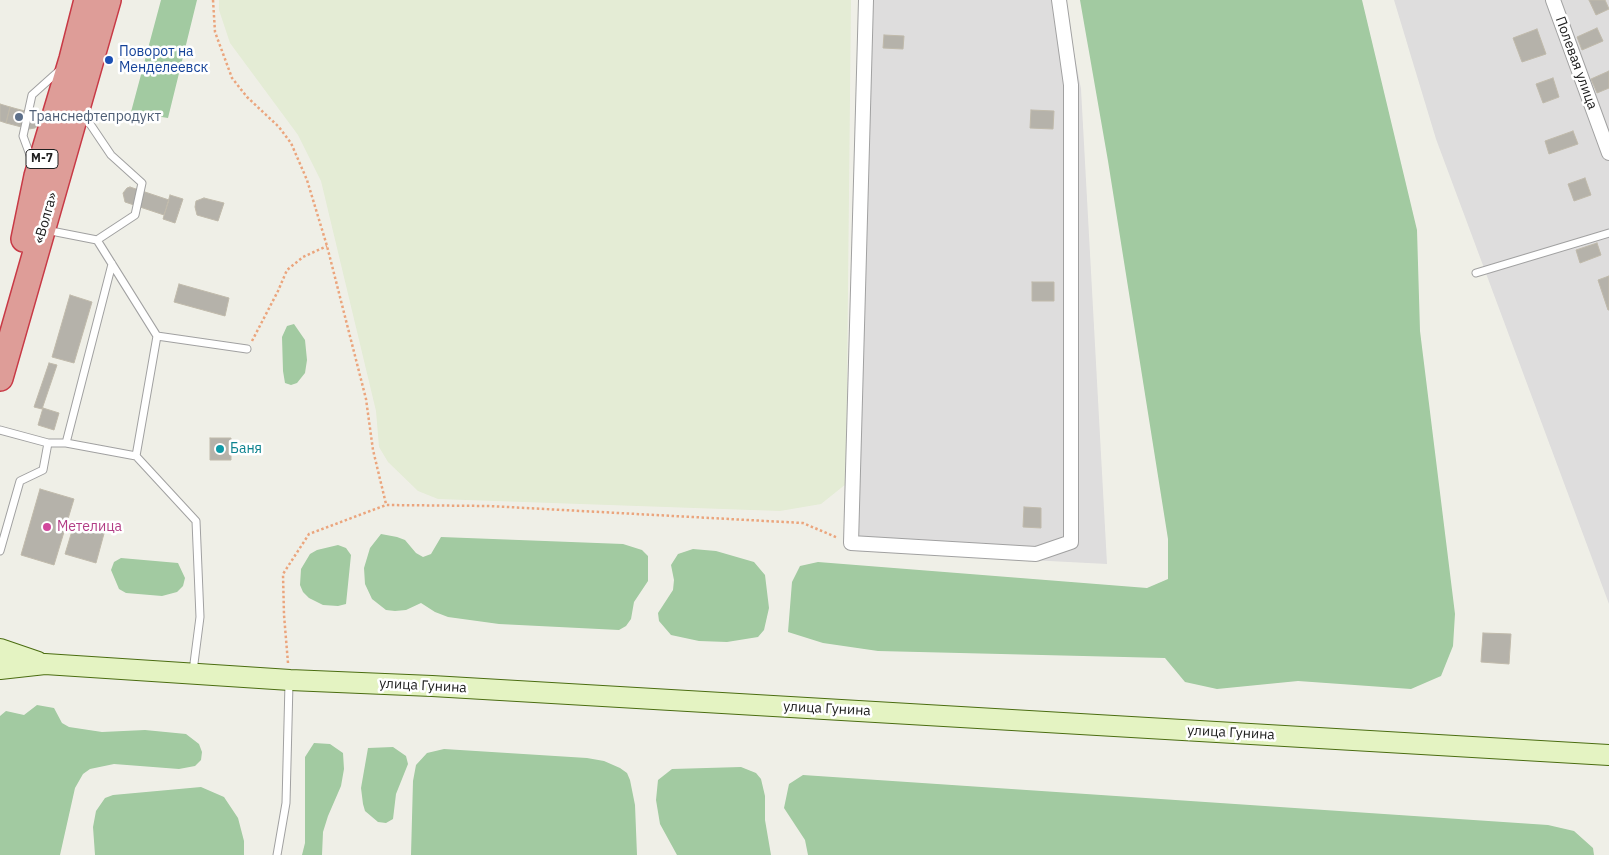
<!DOCTYPE html>
<meta charset="utf-8">
<style>
body{margin:0}
canvas{display:block;background:#efefe7}
</style>
<canvas width="1609" height="855"></canvas>
<script>
const g = document.querySelector('canvas').getContext('2d');
g.lineJoin = 'round';
function fillPath(path, color) { g.fillStyle = color; g.fill(path, 'evenodd'); }
const poly = rows => new Path2D(rows.map(r => 'M' + r).join(''));
function stroke(path, color, width, dash) { g.strokeStyle = color; g.lineWidth = width; g.lineCap = dash ? 'butt' : 'round'; g.setLineDash(dash || []); g.stroke(path); }
function write(font, color, halo, rows, align = 'center') {
  g.font = font + ' "IBM Plex Sans",sans-serif'; g.lineWidth = 5; g.setLineDash([]); g.textBaseline = 'middle'; g.strokeStyle = halo; g.fillStyle = color; for (const [text, x, y, turn = 0] of rows) {
    g.save(); g.translate(x, y); g.rotate((+turn || 0) * Math.PI / 180); g.textAlign = isNaN(turn) ? turn : align; if (halo) g.strokeText(text, 0, 0); g.fillText(text, 0, 0); g.restore();
  }
}
fillPath(poly([
 [870,0,1064,0,1081,89,1107,564,856,551],
 [1394,0,1609,0,1609,604,1436,139]
]), '#dedddd');
fillPath(poly([
 [219,0,851,0,846,484,821,504,780,511,438,499,418,491,388,462,379,447,376,411,321,181,298,135,230,43,219,10]
]), '#e4ecd5');
fillPath(poly([
 [161,0,197,0,168,118,131,112],
 [1080,0,1362,0,1417,230,1420,331,1455,614,1453,646,1441,676,1411,689,1298,681,1217,689,1185,682,1165,658,878,651,823,643,788,632,792,582,800,566,818,562,1147,588,1168,579,1168,539,1108,161],
 [294,324,305,340,307,360,305,373,297,383,291,385,285,383,283,371,282,337,287,326],
 [381,534,397,537,405,540,416,553,423,557,431,554,441,537,623,544,642,550,648,556,648,581,634,602,631,619,626,626,619,630,499,624,448,617,435,612,421,603,406,610,395,611,386,610,372,599,365,584,364,568,370,548],
 [338,545,346,548,351,555,346,604,338,606,323,605,309,598,303,592,300,585,301,569,310,554,317,550],
 [693,549,716,551,754,562,765,575,769,608,764,630,758,637,727,642,699,641,671,635,659,621,658,613,673,590,674,580,671,565,678,554],
 [121,558,178,563,185,578,183,586,177,592,162,596,126,593,119,589,111,570,114,562],
 [37,705,54,708,62,723,69,727,102,732,145,730,186,734,199,744,202,752,201,760,195,766,179,769,114,764,90,769,83,774,75,788,60,855,0,855,0,716,6,711,24,715],
 [314,743,330,744,343,753,344,769,341,786,328,816,323,832,322,855,302,855,305,843,305,757],
 [393,747,406,756,408,764,396,794,393,819,386,823,378,822,365,811,363,804,361,788,368,748],
 [444,749,587,758,604,761,620,768,627,773,630,780,635,805,637,855,411,855,413,781,416,765,427,753],
 [741,767,756,773,761,779,765,796,765,820,771,855,677,855,660,824,656,800,658,780,672,769],
 [803,775,1548,825,1574,831,1593,848,1594,855,808,855,805,840,784,808,789,784],
 [201,787,224,797,238,818,244,841,244,855,95,855,93,827,96,811,105,798,113,795]
]), '#a2caa1');
const building = poly([
 [1589,0,1605,0,1609,9,1596,15,1589,0],
 [1597,28,1603,41,1582,50,1577,37,1597,28],
 [1537,29,1546,54,1522,62,1513,38,1537,29],
 [884,35,904,36,903,49,883,48,884,35],
 [1609,71,1609,88,1597,93,1591,79,1609,71],
 [1553,78,1559,97,1543,103,1536,84,1553,78],
 [0,104,10,107,6,123,0,121,0,104],
 [10,107,36,114,39,119,38,126,35,128,29,129,6,123,10,107],
 [1031,110,1054,111,1053,129,1030,128,1031,110],
 [1573,131,1578,144,1549,154,1545,141,1573,131],
 [1585,178,1591,195,1574,201,1568,184,1585,178],
 [130,187,169,200,164,215,125,202,123,193,127,188,130,187],
 [170,195,183,199,175,223,163,219,170,195],
 [204,198,224,203,218,221,197,215,195,207,196,201,204,198],
 [1597,243,1601,255,1580,263,1576,250,1597,243],
 [1609,276,1609,310,1608,310,1598,280,1609,276],
 [1032,282,1054,282,1054,301,1032,301,1032,282],
 [179,284,229,298,225,316,174,302,179,284],
 [70,295,92,302,74,363,52,357,70,295],
 [49,363,57,365,42,409,34,407,49,363],
 [43,408,59,413,54,430,38,425,43,408],
 [210,438,231,438,231,460,210,460,210,438],
 [40,489,74,499,54,565,21,555,40,489],
 [1024,507,1041,508,1041,528,1023,527,1024,507],
 [75,521,105,530,96,563,65,554,75,521],
 [1483,633,1511,634,1509,664,1481,662,1483,633]
]);
fillPath(building, '#b5b2aa');
stroke(building, '#c0baab', 1);
const lane = poly([
 [33,163,23,136,32,95,61,69],
 [46,230,97,240,135,215,142,183,111,155,82,112],
 [1476,273,1609,233],
 [157,336,247,349],
 [0,430,48,443,66,443,136,456,157,336,97,240],
 [66,443,112,264],
 [136,456,196,521,200,617,193,671],
 [0,551,20,481,43,470,48,443],
 [277,855,286,803,289,683]
]);
const street = poly([
 [866,0,851,543,1036,554,1071,542,1071,85,1059,0],
 [1553,0,1609,153]
]);
const secondary = poly([
 [0,649,38,662],
 [0,669,45,664,290,680,432,686,1609,755]
]);
const highway = poly([
 [24,239,37,176,72,59,87,0],
 [0,378,108,0]
]);
stroke(lane, '#a1a1a1', 9);
stroke(street, '#a1a1a1', 16);
stroke(secondary, '#4b6d11', 22);
stroke(highway, '#c83945', 28);
stroke(poly([
 [213,0,215,32,232,78,247,97,279,127,291,143,307,180,327,246,366,399,373,450,386,504],
 [252,341,278,291,287,270,303,257,327,246],
 [288,663,284,615,283,574,309,534,386,505,489,506,803,523,838,538]
]), '#eba57d', 2.5, [2.5, 2.5]);
stroke(lane, '#fff', 7);
stroke(street, '#fff', 14);
stroke(secondary, '#e4f3c2', 20);
stroke(highway, '#de9d98', 25);
for (const [x, y, r, color] of [
 [109,60,5,"#1a4fb4"],
 [19,117,5,"#5c6f8a"],
 [220,449,5,"#0f9aa8"],
 [47,527,5,"#d1479c"]
]) { const dot = new Path2D(); dot.arc(x, y, r, 0, 2 * Math.PI); g.fillStyle = color; g.fill(dot); stroke(dot, '#fff', 2); }
for (const [x, y, w] of [
 [42,159,32]
]) { const box = new Path2D(); box.roundRect(x - w / 2, y - 9.5, w, 19, 4); g.fillStyle = '#fff'; g.fill(box); stroke(box, '#202020', 1); }
write('bold 12px', '#202020', null, [
 ["М-7",42,159]
]);
write('14px', '#164399', '#fff', [
 ["Поворот на",119,52],
 ["Менделеевск",119,68]
], 'left');
write('14px', '#202020', '#fff', [
 ["Полевая улица",1576,63,70],
 ["«Волга»",46,218,-74],
 ["улица Гунина",423,686,3],
 ["улица Гунина",827,709,3],
 ["улица Гунина",1231,733,3]
]);
write('14px', '#4e5e75', '#fff', [
 ["Транснефтепродукт",29,117]
], 'left');
write('14px', '#0d838f', '#fff', [
 ["Баня",230,449]
], 'left');
write('14px', '#b23c85', '#fff', [
 ["Метелица",57,527]
], 'left');
</script>
